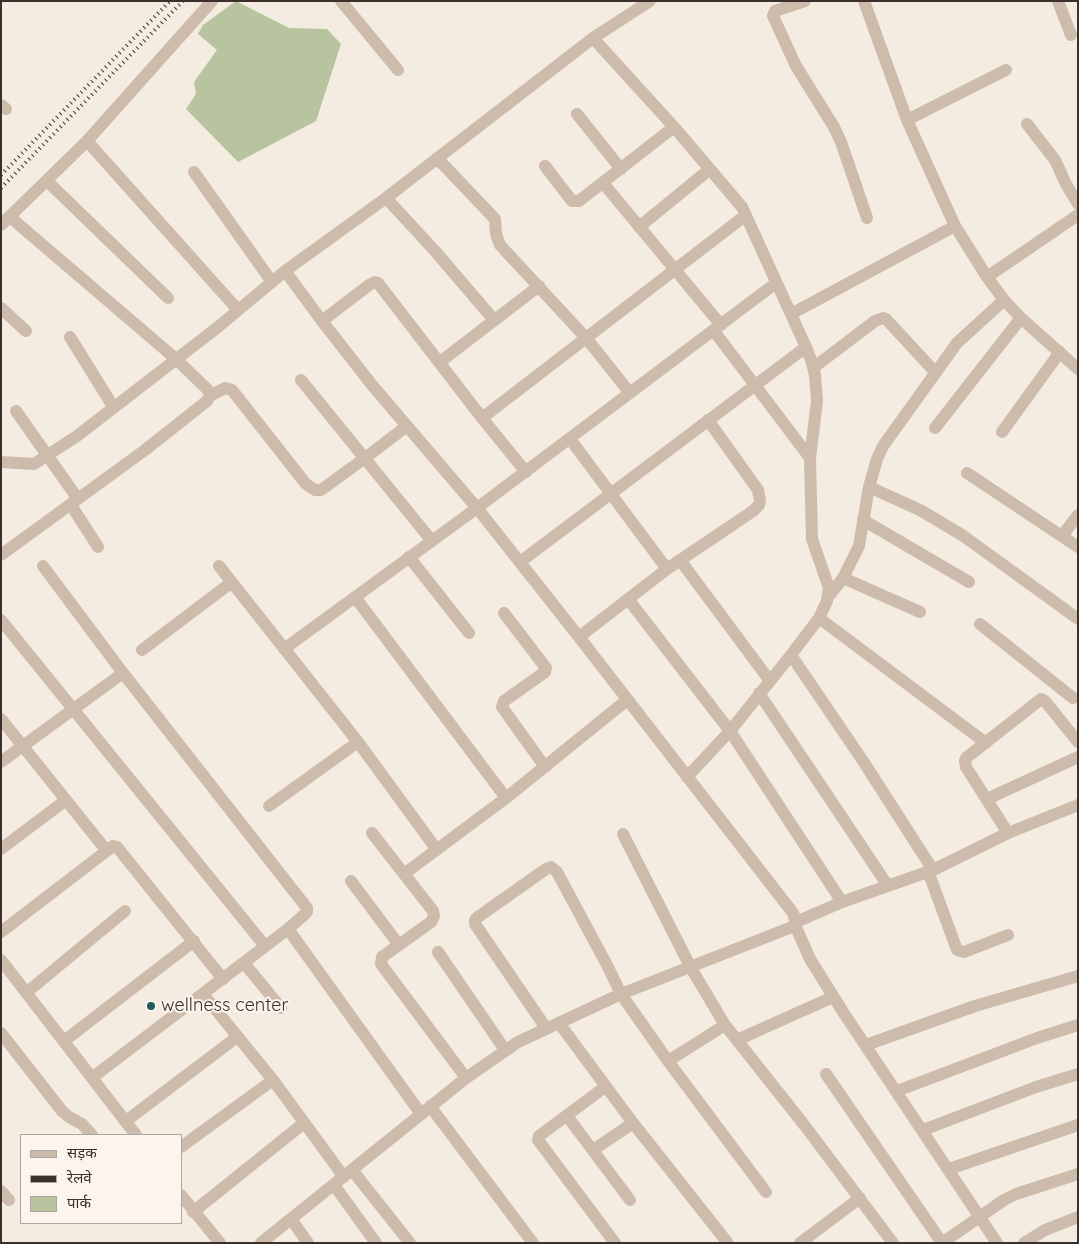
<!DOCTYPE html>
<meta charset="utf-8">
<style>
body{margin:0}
#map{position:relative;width:1079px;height:1244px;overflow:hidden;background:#f4ebe1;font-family:Quicksand,"Noto Sans Devanagari",sans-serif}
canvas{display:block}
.frame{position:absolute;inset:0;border:2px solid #3b302b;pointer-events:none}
.legend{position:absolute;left:20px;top:1134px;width:162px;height:90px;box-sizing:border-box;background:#fbf5ee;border:1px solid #aea6a0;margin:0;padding:6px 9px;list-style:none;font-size:15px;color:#3b302b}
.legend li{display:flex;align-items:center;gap:10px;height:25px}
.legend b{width:25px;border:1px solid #aea6a0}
</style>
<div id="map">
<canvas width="1079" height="1244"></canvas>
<div class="frame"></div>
<ul class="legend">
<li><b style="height:6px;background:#cdbbac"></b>सड़क</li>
<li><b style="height:6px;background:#3b302b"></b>रेलवे</li>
<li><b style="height:14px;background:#b8c4a0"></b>पार्क</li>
</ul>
</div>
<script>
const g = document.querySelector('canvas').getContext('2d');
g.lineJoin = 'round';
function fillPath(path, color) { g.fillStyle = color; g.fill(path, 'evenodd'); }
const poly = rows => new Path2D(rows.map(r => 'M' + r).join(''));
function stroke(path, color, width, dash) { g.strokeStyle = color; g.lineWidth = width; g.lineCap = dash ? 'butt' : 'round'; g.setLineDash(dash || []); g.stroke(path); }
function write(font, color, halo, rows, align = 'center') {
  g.font = font + ' Quicksand,sans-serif'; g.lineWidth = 4; g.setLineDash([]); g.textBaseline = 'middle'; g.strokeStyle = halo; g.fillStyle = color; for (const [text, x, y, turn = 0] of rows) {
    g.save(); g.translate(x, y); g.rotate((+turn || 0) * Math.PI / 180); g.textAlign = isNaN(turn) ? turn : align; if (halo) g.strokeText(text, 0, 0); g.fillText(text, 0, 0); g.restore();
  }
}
fillPath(poly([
 [236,1,289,28,327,29,341,44,316,121,238,162,186,109,196,94,194,82,217,50,198,34,203,25]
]), '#b8c4a0');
stroke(poly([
 [341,1,398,70],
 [805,1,775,11,773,16,796,66,834,127,841,142,867,218],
 [864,1,907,120,955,226,987,277,1004,300,1021,318,1078,369],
 [1058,1,1071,35],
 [593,38,674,127,742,207,806,347,811,360,815,375,817,401,810,458,812,539,829,588,827,601,819,618,791,655,730,731,687,777],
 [1,105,6,109],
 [577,114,621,169],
 [907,120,1006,70],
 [1027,124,1055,160,1066,184,1078,204],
 [87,141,238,310],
 [437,158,495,219,496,234,500,245,587,339,630,393],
 [545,166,572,201,579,201,674,127],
 [194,172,272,282],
 [47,181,168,298],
 [603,183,721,325],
 [386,198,435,251,494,320],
 [1,225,87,141,212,1],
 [639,227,710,169],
 [987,277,1078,215],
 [1,308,26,331],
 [791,314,955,226],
 [322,321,369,285,375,282,378,283,482,418,526,472],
 [714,331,810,458],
 [70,337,114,408],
 [440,362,539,286],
 [813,368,875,321,883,318,886,319,935,372],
 [301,380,432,541],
 [210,396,225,388,232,390,306,484,315,490,321,490,365,458,407,426],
 [16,411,78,499],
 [482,418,746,215],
 [935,428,1021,318],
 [1002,432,1060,352],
 [570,439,667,569],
 [1,462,34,464,77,436,218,327,285,271,386,198,593,38,650,1],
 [967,473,1078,547],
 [869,487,920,510,962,535,1078,619],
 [71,505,98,547],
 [863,520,969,582],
 [1062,536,1078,515],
 [1,555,145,450,207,401,210,396,208,390,176,359,10,217],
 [409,557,469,633],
 [680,560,770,681],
 [520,562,806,347],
 [43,566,123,673,307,908,307,912,304,915,288,929,93,1077],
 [219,566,358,742,437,850],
 [843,578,920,612],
 [355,597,506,798],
 [828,597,843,578,859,546,869,487,877,459,883,446,957,343,1004,300],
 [628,599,730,731,842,902],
 [504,613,546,668,545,672,504,701,502,707,545,767],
 [819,618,986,743],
 [1,620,265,946],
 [980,624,1073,698],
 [579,637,667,569,753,511,759,505,760,501,758,490,708,420],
 [284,649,477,508,776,283],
 [142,650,232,582],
 [791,655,863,761,933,870],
 [759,693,888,886],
 [1,719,106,850],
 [1,762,123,673],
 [987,799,1078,757],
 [269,806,358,742],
 [372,833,433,911,434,916,431,922,382,957,381,964,466,1078],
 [1008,833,966,767,965,761,966,758,1041,699,1045,701,1078,742],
 [623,834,691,968,725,1025,805,1126,893,1243],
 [1,849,66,800],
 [928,871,957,950,964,952,1008,935],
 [404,874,506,798,627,700],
 [351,881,399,945],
 [796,922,842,902,933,870,1008,833,1078,805],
 [795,925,810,959,843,1012,997,1243],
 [288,929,421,1114],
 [1,932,113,846,117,847,223,979],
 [438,952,505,1050],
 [1,960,136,1135],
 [244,963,281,1008],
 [26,993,125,911],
 [203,994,273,1080,344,1177],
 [559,1023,633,1123,727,1242],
 [546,1028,475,924,475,920,478,917,546,869,551,867,557,872,607,965,621,994,668,1061,766,1192],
 [1,1033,62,1111,69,1117,82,1124,92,1135],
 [737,1040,833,997],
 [64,1041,194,941],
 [866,1045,975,1006,1078,976],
 [668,1061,725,1025],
 [826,1074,942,1243],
 [605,1087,539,1136,538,1140,615,1243],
 [897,1091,1037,1038,1078,1025],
 [430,1106,533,1243],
 [567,1116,630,1200],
 [126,1121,237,1037],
 [923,1130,1036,1087,1078,1074],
 [181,1147,273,1080],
 [593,1150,633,1123],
 [949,1169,1078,1125],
 [352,1170,410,1243],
 [334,1185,376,1243],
 [1,1191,9,1200],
 [181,1195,220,1243],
 [193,1212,304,1123],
 [291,1219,308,1243],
 [261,1243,466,1078,518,1042,621,994,792,927,796,922,793,913,579,637,477,508,372,385,322,321,285,271],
 [800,1243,860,1198],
 [942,1243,1004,1200,1016,1194,1078,1174],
 [1024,1243,1045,1230,1078,1217]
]), '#cdbbac', 12);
stroke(poly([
 [1,175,170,1],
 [1,188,183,1]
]), '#3b302b', 4, [1, 4]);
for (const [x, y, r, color] of [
 [151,1006,5,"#1f5a5e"]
]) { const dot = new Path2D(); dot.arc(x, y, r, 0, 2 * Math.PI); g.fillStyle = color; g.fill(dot); stroke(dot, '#fbf5ee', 2); }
write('18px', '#3b302b', '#fbf5ee', [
 ["wellness center",161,1006]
], 'left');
</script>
